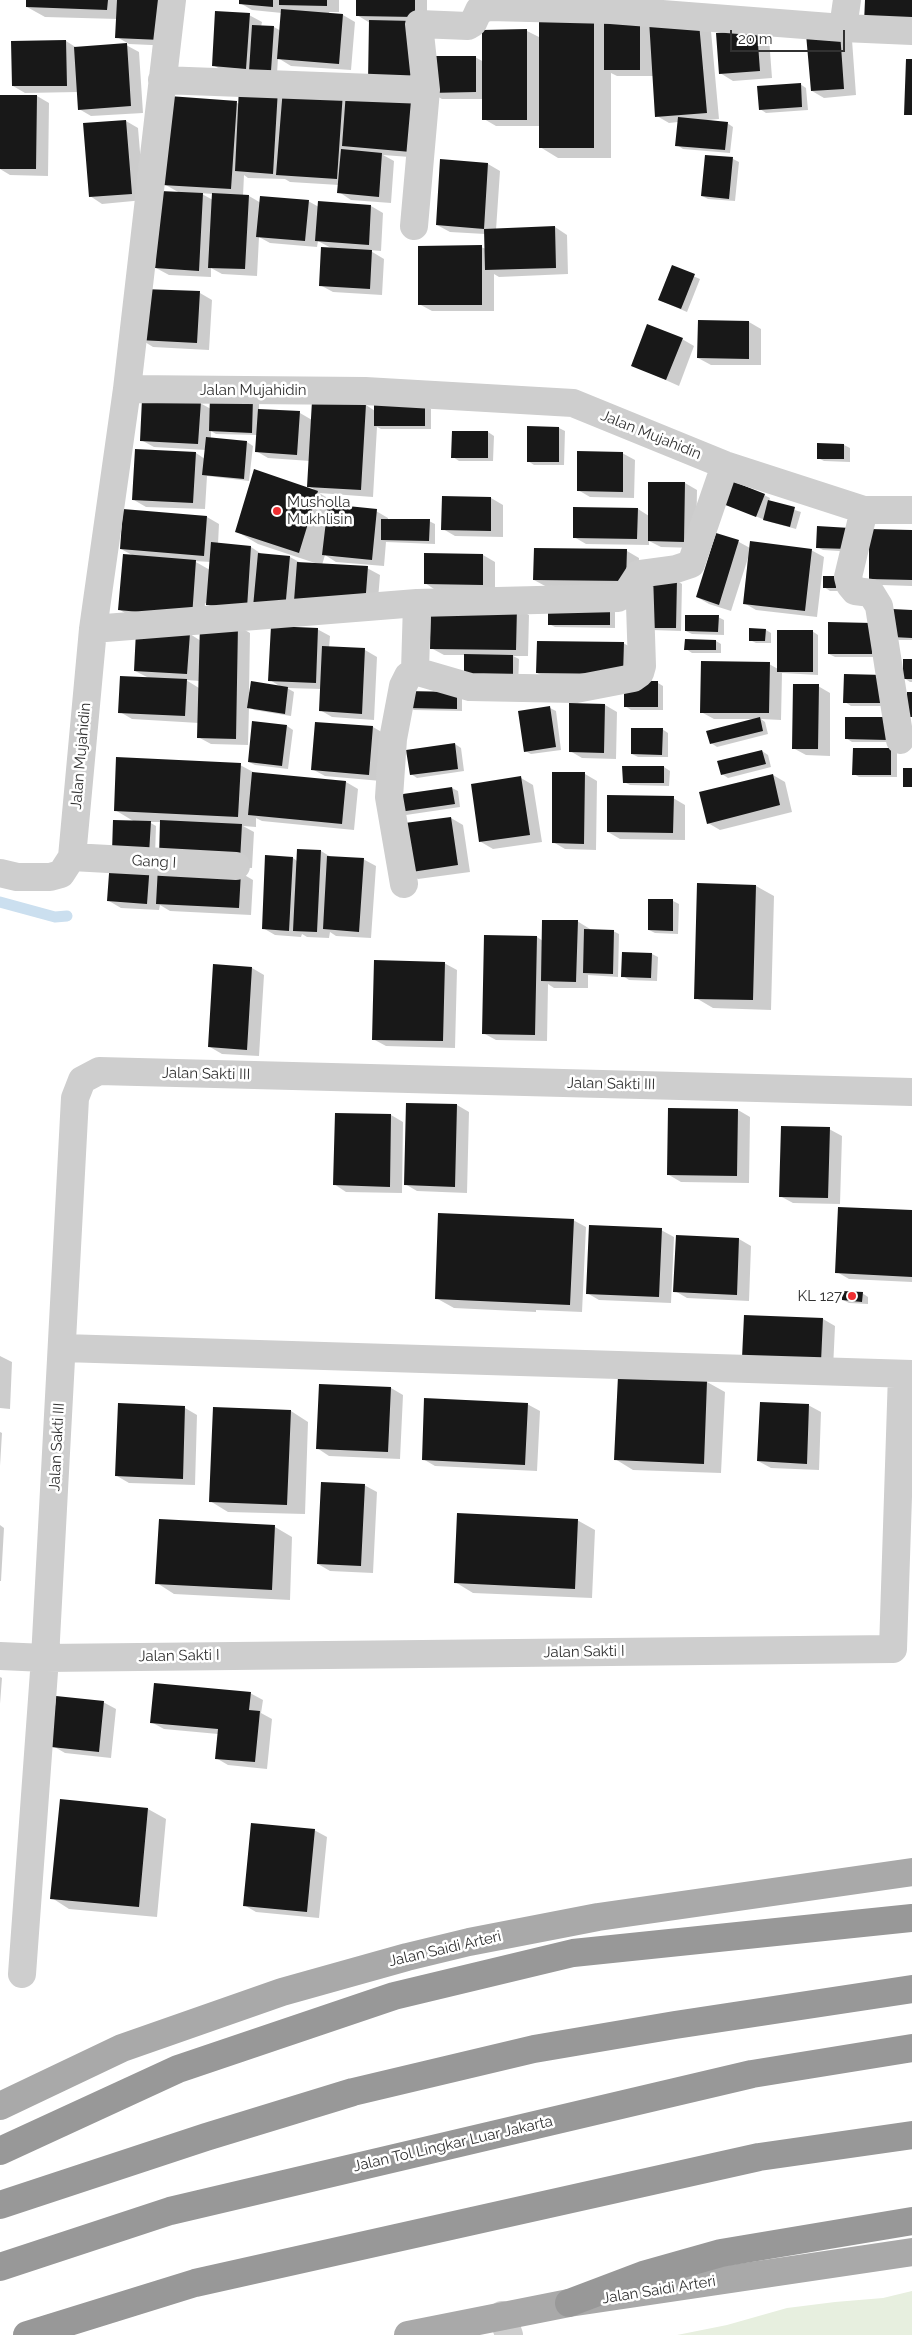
<!DOCTYPE html>
<style>
body{margin:0}
#map{position:relative;width:912px;height:2335px;overflow:hidden;background:#fff;font-family:Raleway,sans-serif}
canvas{display:block}
.scale{position:absolute;left:730px;top:30px;width:115px;height:22px;box-sizing:border-box;border:2px solid #313131;border-top:0;padding-left:6px;font-size:15px;line-height:18px;white-space:nowrap;color:#313131;-webkit-text-stroke:4px #fff;paint-order:stroke}
</style>
<div id="map">
<canvas width="912" height="2335"></canvas>
<div class="scale">20 m</div>
</div>
<script>
const g = document.querySelector('canvas').getContext('2d');
g.lineJoin = 'round';
function fillPath(path, color) { g.fillStyle = color; g.fill(path, 'evenodd'); }
const poly = rows => new Path2D(rows.map(r => 'M' + r).join(''));
function stroke(path, color, width, dash) { g.strokeStyle = color; g.lineWidth = width; g.lineCap = dash ? 'butt' : 'round'; g.setLineDash(dash || []); g.stroke(path); }
function write(font, color, halo, rows, align = 'center') {
  g.font = font + ' Raleway,sans-serif'; g.lineWidth = 5; g.setLineDash([]); g.textBaseline = 'middle'; g.strokeStyle = halo; g.fillStyle = color; for (const [text, x, y, turn = 0] of rows) {
    g.save(); g.translate(x, y); g.rotate((+turn || 0) * Math.PI / 180); g.textAlign = isNaN(turn) ? turn : align; if (halo) g.strokeText(text, 0, 0); g.fillText(text, 0, 0); g.restore();
  }
}
fillPath(poly([
 [912,2291,912,2335,677,2335,727,2325,787,2308,835,2302,883,2298]
]), '#e7efdf');
fillPath(poly([
 [28,0,175,0,173,46,129,44,117,37,118,19,45,17,27,7],
 [240,0,339,0,339,12,329,12,329,14,343,15,355,22,351,70,291,66,278,58,277,74,225,72,213,65,249,15,262,22,261,27,274,27,281,31,282,13,252,10,240,3],
 [357,0,427,0,427,24,370,23,357,15],
 [541,16,711,31,719,119,707,120,727,123,733,127,730,153,683,149,677,145,678,122,669,123,657,116,654,76,617,76,611,73,611,158,558,158,540,147,540,126,496,126,484,119,484,99,442,99,429,92,475,57,484,62,484,31,527,31,541,38],
 [757,31,769,38,772,78,733,81,720,73],
 [808,35,852,40,856,95,824,98,812,91],
 [66,41,77,48,126,45,139,52,143,113,91,116,79,109,78,92,25,93,13,86],
 [800,84,806,88,808,110,766,113,760,109],
 [241,89,342,93,423,158,383,155,394,161,391,203,351,200,339,192,339,185,290,182,285,179,248,178,244,175,243,196,249,196,261,203,308,201,319,207,319,203,371,206,383,213,381,251,369,250,384,259,382,295,333,292,320,285,333,249,318,241,317,247,270,243,259,237,257,276,222,274,211,268,211,277,169,275,156,268,180,193,164,184,237,103,240,104],
 [200,193,213,194,213,200],
 [0,96,37,96,49,103,48,176,10,175,0,169],
 [126,121,138,128,144,200,102,204,90,196],
 [706,156,733,159,739,162,735,201,708,199,702,196],
 [441,161,488,164,500,171,496,230,555,227,567,235,568,274,499,277,494,274,494,311,432,311,419,304,481,247,486,249,485,234,450,232,437,225],
 [672,267,700,279,687,312,659,300],
 [200,293,212,300,209,350,153,347,140,339],
 [749,322,761,329,761,365,711,365,698,358],
 [682,339,694,346,679,386,632,365],
 [314,402,366,405,375,411,425,405,431,409,431,429,381,429,377,427,373,497,319,493,340,505,339,507,376,511,388,518,388,520,429,521,435,524,435,544,386,542,384,566,336,562,325,555,322,565,367,568,380,575,377,612,220,611,205,603,204,623,132,617,120,610,134,556,121,549,124,511,207,517,219,524,218,544,251,547,263,555,290,557,301,563,318,564,258,544,236,531,314,489,308,486,310,461,268,458,256,451,257,435,216,434,211,431,211,439,247,442,253,446,249,481,207,476,205,509,146,507,134,500,196,453,205,459,206,450,154,447,141,440,200,403,211,409,259,403,259,410,300,413,312,420],
 [194,561,211,562,210,570],
 [559,428,565,431,564,465,534,465,528,461],
 [488,432,494,436,493,461,459,461,453,457],
 [844,445,850,448,850,462,824,461,818,458],
 [622,453,635,460,634,498,590,497,578,490],
 [685,483,697,490,696,548,661,547,649,541,649,545,586,544,574,537,638,509,649,516],
 [764,495,770,498,769,502,801,512,796,529,770,522,725,504],
 [443,498,491,498,503,505,503,537,455,536,443,529],
 [850,529,854,552,823,550,817,547],
 [912,531,912,586,882,585,870,578],
 [717,534,739,542,750,548,811,550,824,557,817,617,756,610,744,603,748,558,731,611,709,604,697,597],
 [627,551,639,558,638,587,547,587,534,580],
 [483,555,495,562,495,591,437,591,425,583],
 [836,578,842,591,830,591,824,587],
 [676,580,682,584,681,631,652,630],
 [516,608,529,615,528,656,513,656,519,659,518,687,466,655,444,655,431,648],
 [615,608,615,628,555,627,549,624],
 [912,611,912,640,899,640,893,637],
 [718,617,724,620,724,635,692,634,686,631],
 [872,624,877,657,835,657,829,654],
 [238,626,250,633,249,692,281,687,270,680,317,629,330,636,329,648,365,650,377,657,374,720,332,717,320,710,321,689,287,688,294,692,291,716,254,710,249,707,248,745,211,744,198,737,199,723,132,719,120,712,149,678,135,671,190,634,201,641],
 [186,680,200,681,199,688],
 [766,630,771,633,771,643,756,643,750,640],
 [812,631,818,635,818,675,782,673,781,720,761,719,765,722,768,734,717,747,711,743,753,719,714,719,701,712,769,664,778,669],
 [716,641,721,644,721,653,692,653,686,649],
 [623,643,636,650,635,683,658,683,663,686,663,710,631,710,625,706,625,681,550,680,537,673],
 [912,660,912,682,910,682,904,678],
 [884,676,890,706,851,706,845,702],
 [818,686,830,693,830,756,806,755,793,748],
 [462,696,462,711,414,710,408,707],
 [605,705,617,712,616,759,582,758,570,751],
 [550,708,556,711,561,750,531,754,525,751],
 [846,718,892,742,852,742,846,738],
 [316,723,373,727,385,734,381,781,325,776,312,769],
 [287,726,293,730,288,769,255,765,249,762],
 [662,729,668,733,668,757,638,757,632,754],
 [455,744,461,748,464,771,417,778,411,774],
 [891,749,897,753,897,777,859,777,854,774],
 [762,751,768,755,771,767,728,778,722,774],
 [240,765,255,773,346,782,358,789,354,830,262,821,256,818,256,827,243,826,254,832,252,868,172,864,162,822,149,822,156,826,155,856,120,855,135,822,115,810],
 [624,767,664,767,670,771,669,786,630,785,624,782],
 [554,773,585,774,597,781,596,850,565,849,553,842],
 [773,775,785,782,792,812,720,830,708,823],
 [521,778,533,785,542,842,493,849,481,842],
 [452,788,458,791,460,807,406,815,400,811],
 [673,798,685,805,685,840,620,839,608,832],
 [451,818,463,825,470,872,418,879,406,872],
 [298,850,321,851,331,857,363,859,376,866,371,938,336,936,330,932,329,938,307,937,302,934,301,937,275,935,263,928,293,858,297,861],
 [150,864,241,873,253,880,251,915,170,911,160,905,159,910,121,908,109,901],
 [756,886,774,896,771,1010,713,1008,696,998],
 [673,901,679,904,678,934,655,933,649,930],
 [577,921,590,929,590,931,613,931,619,934,618,977,588,975,588,988,554,988,548,984,547,1041,496,1040,483,1033,537,937,543,941],
 [652,954,658,957,657,981,629,980,623,976],
 [444,963,457,970,455,1048,386,1046,373,1039],
 [252,968,264,975,259,1056,222,1054,210,1047],
 [457,1105,469,1112,467,1193,417,1191,405,1184],
 [738,1110,750,1117,749,1183,681,1182,669,1175],
 [391,1115,403,1122,402,1193,346,1192,334,1184],
 [829,1129,842,1136,840,1204,793,1203,780,1196],
 [912,1211,912,1282,849,1279,837,1272],
 [573,1220,586,1227,582,1312,536,1310,536,1312,454,1308,436,1298],
 [661,1230,674,1237,671,1303,599,1300,587,1293],
 [677,1237,739,1239,751,1246,749,1301,687,1298,675,1291],
 [862,1293,868,1297,868,1304,849,1303,843,1300],
 [823,1319,835,1326,833,1369,756,1365],
 [0,1356,12,1362,10,1409,0,1408],
 [707,1382,725,1392,721,1473,633,1470,615,1459],
 [391,1388,403,1395,400,1459,329,1456,317,1448],
 [527,1404,540,1411,537,1471,435,1466,423,1459],
 [808,1405,821,1412,819,1470,771,1468,758,1461],
 [185,1408,197,1415,195,1485,129,1483,117,1476],
 [291,1411,308,1422,305,1514,228,1512,210,1501],
 [0,1432,2,1433,0,1466],
 [364,1485,377,1492,373,1573,330,1571,318,1564],
 [577,1520,595,1530,592,1598,473,1593,455,1582],
 [0,1525,4,1528,1,1581,0,1581],
 [275,1527,292,1537,290,1600,174,1594,157,1583],
 [0,1677,2,1678,0,1704],
 [250,1693,263,1700,261,1713,272,1719,267,1769,228,1765,216,1758,218,1734,164,1729,151,1722],
 [103,1702,116,1709,111,1758,65,1753,53,1746],
 [148,1809,166,1819,157,1917,69,1909,52,1898],
 [314,1830,327,1837,319,1918,256,1912,244,1905]
]), '#0003');
stroke(poly([
 [0,902,55,917,67,916]
]), '#cbdfef', 11);
fillPath(poly([
 [26,0,108,0,107,10,26,7],
 [117,0,163,0,161,40,115,38],
 [239,0,273,0,273,7,239,4],
 [279,0,327,0,327,6,279,5],
 [356,0,415,0,415,17,356,16],
 [865,0,912,0,912,25,864,23],
 [281,9,343,14,339,64,277,59],
 [215,11,250,13,246,69,212,66],
 [539,15,594,15,594,148,539,148],
 [604,15,640,15,640,70,604,70],
 [369,20,413,21,412,83,368,82],
 [649,20,699,23,707,113,655,117],
 [252,25,274,26,271,71,249,71],
 [527,29,527,120,482,120,482,30],
 [757,30,760,71,719,74,716,33],
 [840,32,844,89,811,91,806,34],
 [66,40,67,86,12,86,11,41],
 [127,43,131,106,78,110,74,47],
 [428,56,476,56,476,92,428,93],
 [906,59,912,59,912,115,904,115],
 [801,83,802,107,759,110,757,86],
 [239,87,278,89,273,174,235,171],
 [283,88,343,92,337,179,276,175],
 [346,92,415,97,411,152,342,146],
 [0,95,37,95,36,169,0,169],
 [169,96,237,101,231,189,162,185],
 [678,117,728,122,725,150,675,146],
 [126,120,132,194,89,197,83,123],
 [341,149,382,153,379,197,337,193],
 [705,155,733,157,729,199,701,196],
 [440,159,488,163,484,229,436,225],
 [160,191,203,193,199,271,155,268],
 [212,193,249,195,245,269,208,268],
 [260,196,309,200,305,241,256,237],
 [318,201,371,205,369,245,315,241],
 [555,226,556,268,485,270,484,229],
 [482,245,482,305,418,305,418,246],
 [321,247,372,250,370,289,319,286],
 [672,265,695,274,681,309,658,300],
 [142,289,200,291,197,343,139,340],
 [698,320,749,321,749,359,697,358],
 [647,324,683,338,666,380,631,366],
 [210,396,253,398,252,433,209,431],
 [142,399,201,401,198,444,140,441],
 [312,401,366,404,361,490,307,487],
 [374,403,425,404,425,426,374,426],
 [258,409,300,411,297,455,255,452],
 [527,426,559,427,559,462,527,462],
 [452,431,488,431,488,458,451,458],
 [206,437,247,441,244,479,202,475],
 [817,443,844,444,844,459,817,459],
 [135,449,196,452,193,503,132,500],
 [577,451,623,452,623,492,577,491],
 [254,469,318,491,299,553,235,532],
 [732,481,765,494,756,517,723,504],
 [648,482,685,482,684,542,648,541],
 [442,496,491,497,491,531,441,530],
 [768,500,795,507,790,527,763,520],
 [328,504,377,509,372,560,322,555],
 [573,507,638,508,637,539,573,538],
 [123,509,207,516,204,556,120,549],
 [381,519,430,519,429,541,381,540],
 [817,526,850,528,849,549,816,548],
 [869,529,912,530,912,580,869,579],
 [716,533,739,540,719,605,696,597],
 [750,541,812,549,805,611,743,604],
 [211,542,251,546,247,608,206,605],
 [534,548,627,549,626,581,533,580],
 [258,553,290,556,285,610,253,607],
 [424,553,483,554,483,585,424,584],
 [123,554,196,560,192,617,118,610],
 [297,562,368,566,365,606,294,601],
 [823,576,836,576,836,588,823,588],
 [646,579,677,579,676,628,645,628],
 [548,603,610,603,610,625,548,625],
 [431,606,517,607,516,650,430,649],
 [892,609,912,610,912,638,892,637],
 [685,615,719,615,718,632,685,631],
 [828,622,872,623,872,654,828,654],
 [200,624,238,625,236,739,197,738],
 [271,626,318,628,316,683,268,681],
 [749,628,766,629,765,641,749,641],
 [777,630,813,630,813,672,777,672],
 [136,631,190,633,187,674,134,671],
 [685,639,716,640,716,650,684,650],
 [537,641,624,642,623,674,536,673],
 [322,646,365,648,362,714,319,711],
 [464,654,513,655,513,684,464,684],
 [903,659,912,659,912,679,903,679],
 [701,661,770,662,769,713,700,713],
 [844,674,884,675,884,703,843,703],
 [120,676,187,679,185,716,118,713],
 [251,681,288,687,285,714,247,708],
 [624,681,658,681,658,707,624,707],
 [793,684,819,684,818,749,792,749],
 [406,691,457,692,457,709,407,708],
 [907,692,912,692,912,717,906,717],
 [569,703,605,704,604,753,569,752],
 [550,706,556,747,524,752,518,711],
 [760,717,763,731,710,744,706,731],
 [845,717,887,717,887,740,845,739],
 [252,721,287,725,282,766,248,762],
 [315,722,373,726,369,775,311,770],
 [631,728,663,728,662,755,631,754],
 [455,743,458,769,410,775,406,750],
 [853,748,891,748,891,775,852,775],
 [762,750,766,764,721,775,717,761],
 [116,757,241,763,238,817,114,811],
 [622,766,664,766,664,783,623,783],
 [903,768,912,768,912,787,903,787],
 [252,772,346,781,342,824,248,815],
 [552,772,585,772,584,844,552,843],
 [773,774,780,805,707,824,699,792],
 [521,776,530,835,479,842,471,784],
 [452,787,455,804,399,812,396,795],
 [607,795,674,796,673,833,607,832],
 [451,817,458,865,405,873,397,824],
 [113,820,151,821,149,854,112,852],
 [160,820,242,824,240,861,159,858],
 [297,849,321,850,317,932,293,931],
 [265,855,293,857,289,931,262,929],
 [327,856,364,858,359,932,323,929],
 [110,860,150,863,147,904,107,901],
 [158,867,241,872,239,908,156,904],
 [697,883,756,885,753,1000,694,999],
 [648,899,673,899,673,931,648,930],
 [542,920,578,920,576,982,541,981],
 [584,929,614,930,613,974,583,973],
 [484,935,537,936,535,1035,482,1034],
 [622,952,652,953,651,978,621,977],
 [374,960,445,962,443,1041,372,1040],
 [213,964,252,967,247,1050,208,1047],
 [406,1103,457,1104,455,1187,404,1185],
 [668,1108,738,1109,737,1176,667,1175],
 [335,1113,391,1114,390,1187,333,1185],
 [781,1126,830,1127,828,1198,779,1197],
 [838,1207,912,1210,912,1277,835,1273],
 [438,1213,574,1219,570,1305,435,1299],
 [589,1225,662,1228,659,1297,586,1294],
 [676,1235,739,1238,737,1295,673,1292],
 [842,1291,863,1292,862,1302,842,1300],
 [744,1315,823,1318,821,1362,742,1358],
 [618,1376,707,1381,704,1464,614,1460],
 [319,1384,391,1387,388,1452,316,1449],
 [424,1398,528,1403,525,1465,422,1460],
 [760,1402,809,1404,807,1464,757,1461],
 [118,1403,185,1406,183,1479,115,1476],
 [213,1407,291,1410,287,1505,209,1502],
 [321,1482,365,1484,361,1566,317,1564],
 [457,1513,578,1519,575,1589,454,1583],
 [159,1519,275,1525,272,1590,155,1584],
 [154,1683,251,1692,249,1710,260,1711,255,1762,215,1759,218,1729,150,1723],
 [56,1696,104,1701,99,1752,51,1747],
 [60,1799,148,1808,139,1907,50,1899],
 [251,1823,315,1829,307,1912,243,1906]
]), '#181818');
stroke(poly([
 [843,28,847,0],
 [162,80,426,90],
 [414,226,426,90,419,24,468,26,473,23,479,10,489,7,611,10,843,28,912,31],
 [127,389,365,391,573,403,725,465,864,510,912,510],
 [864,510,848,577,850,585,855,591,871,593,879,606,900,740],
 [93,629,417,603,618,598,628,591,639,574,676,569,691,564,725,465],
 [415,671,470,687,576,689,633,678,640,673,642,666,639,574],
 [72,857,236,866],
 [0,873,17,877,50,877,61,874,72,857,93,629,127,389,172,0],
 [404,884,389,797,393,739,403,686,408,676,415,671,417,603],
 [63,1348,912,1374],
 [0,1656,45,1658,893,1649,902,1374],
 [22,1974,45,1658,75,1098,82,1080,99,1071,912,1092],
 [502,2315,509,2335]
]), '#cecece', 28);
stroke(poly([
 [0,2106,122,2048,282,1992,407,1957,469,1942,598,1917,912,1872],
 [408,2335,569,2303,912,2252]
]), '#a9a9a9', 28);
stroke(poly([
 [0,2151,178,2069,394,1996,573,1953,912,1918],
 [0,2205,206,2137,353,2092,534,2049,675,2025,912,1989],
 [0,2267,170,2211,752,2074,912,2048],
 [569,2303,643,2275,721,2253,912,2221],
 [27,2335,195,2283,759,2157,912,2135]
]), '#989898', 28);
for (const [x, y, r, color] of [
 [277,511,5,"#ee2e31"],
 [852,1296,5,"#ee2e31"]
]) { const dot = new Path2D(); dot.arc(x, y, r, 0, 2 * Math.PI); g.fillStyle = color; g.fill(dot); stroke(dot, '#fff', 2); }
write('15px', '#313131', '#fff', [
 ["Jalan Mujahidin",253,390],
 ["Jalan Mujahidin",651,435,22],
 ["Jalan Mujahidin",81,756,-85],
 ["Gang I",154,862,3],
 ["Jalan Sakti III",206,1074,1],
 ["Jalan Sakti III",611,1084,1],
 ["Jalan Sakti III",57,1447,-87],
 ["Jalan Sakti I",584,1652,-1],
 ["Jalan Sakti I",179,1656,-1],
 ["Jalan Saidi Arteri",445,1949,-13],
 ["Jalan Tol Lingkar Luar Jakarta",453,2144,-13],
 ["Jalan Saidi Arteri",659,2290,-9]
]);
write('15px', '#313131', '#fff', [
 ["Musholla",287,502],
 ["Mukhlisin",287,519],
 ["KL 127",842,1296,"right"]
], 'left');
</script>
